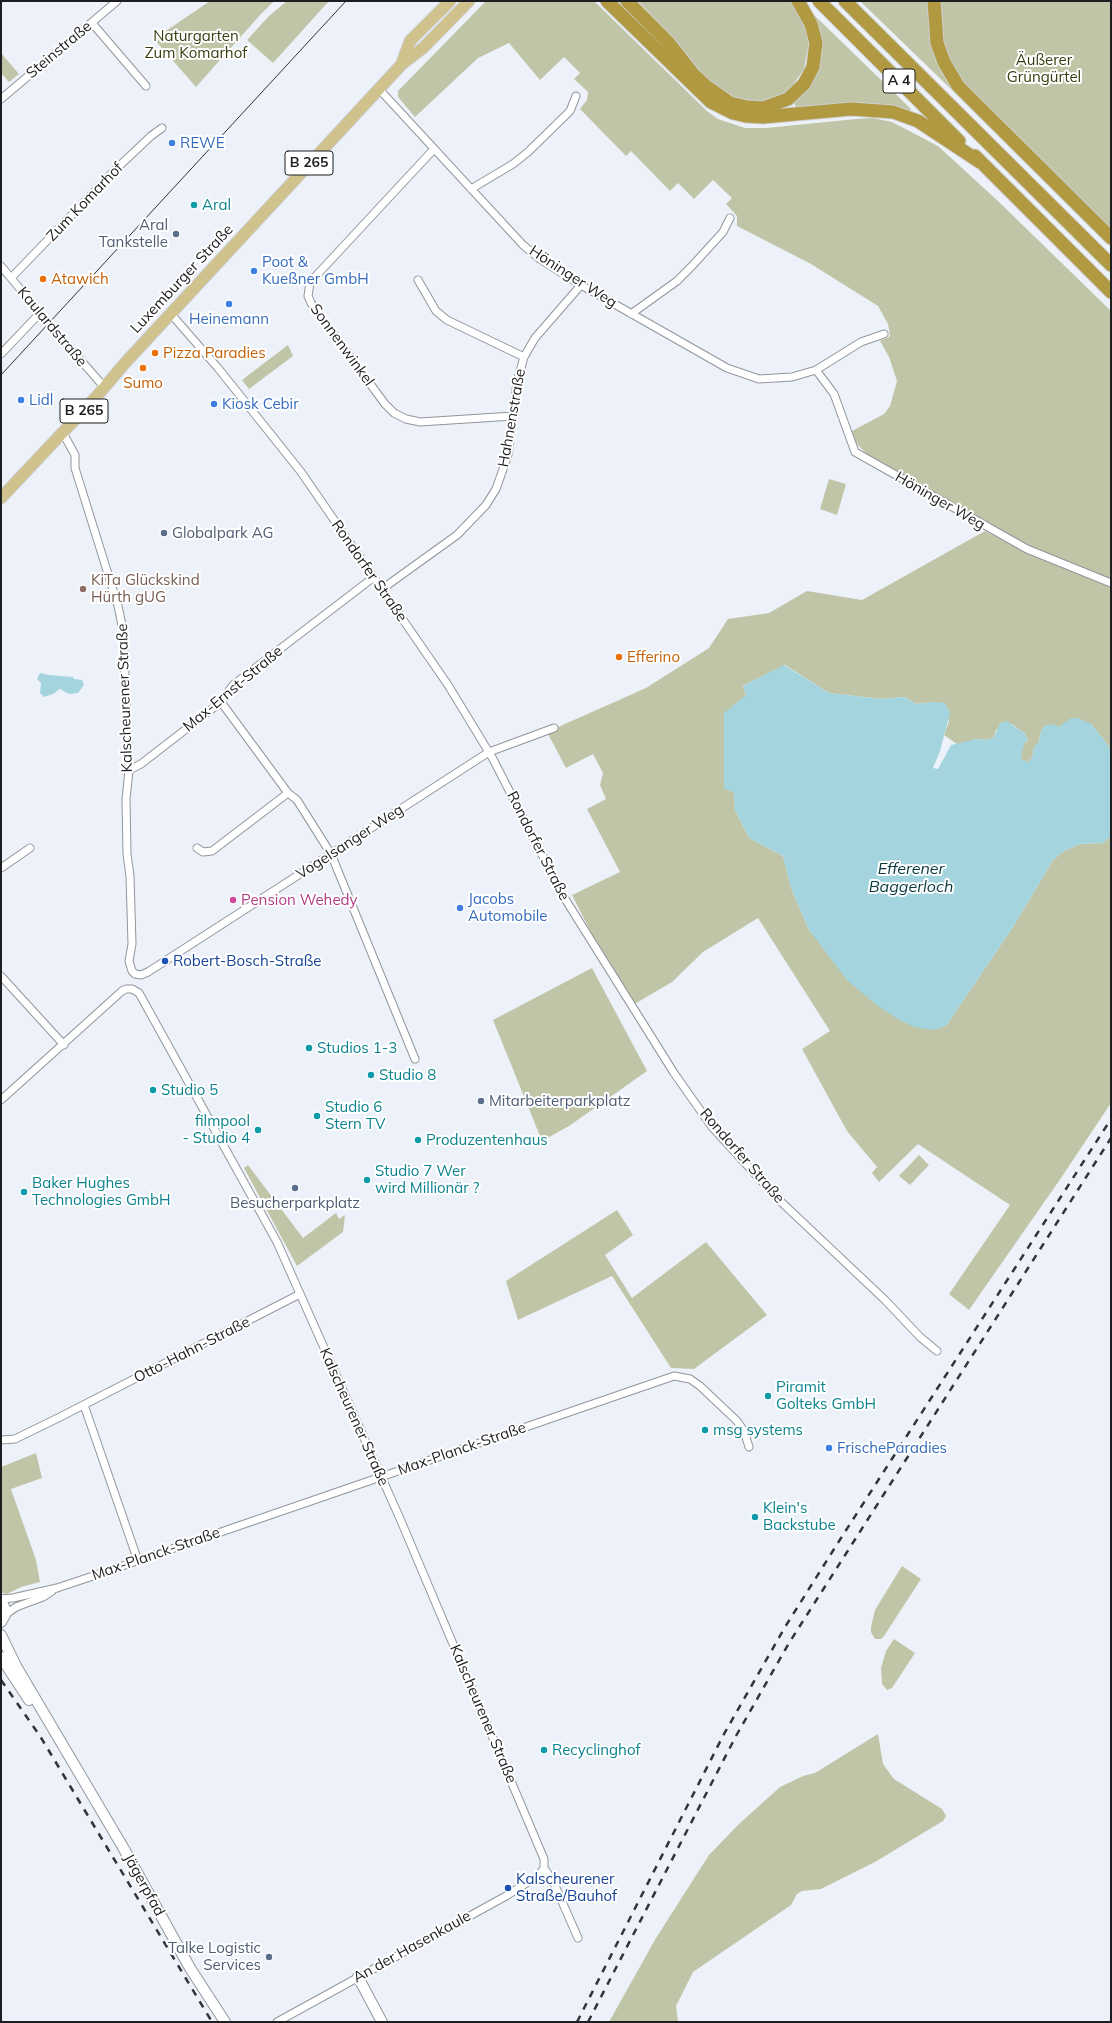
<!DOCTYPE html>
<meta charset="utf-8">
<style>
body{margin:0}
#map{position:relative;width:1112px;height:2023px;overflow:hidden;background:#edf2fa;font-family:Mulish,sans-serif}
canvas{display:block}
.frame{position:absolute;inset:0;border:2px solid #1d1e21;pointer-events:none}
</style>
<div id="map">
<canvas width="1112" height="2023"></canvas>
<div class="frame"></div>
</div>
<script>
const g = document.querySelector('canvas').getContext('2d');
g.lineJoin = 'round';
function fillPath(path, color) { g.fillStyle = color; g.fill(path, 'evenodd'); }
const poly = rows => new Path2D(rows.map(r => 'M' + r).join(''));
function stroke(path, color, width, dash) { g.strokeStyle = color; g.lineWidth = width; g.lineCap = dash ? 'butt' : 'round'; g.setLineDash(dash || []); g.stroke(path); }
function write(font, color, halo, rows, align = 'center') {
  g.font = font + ' Mulish,sans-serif'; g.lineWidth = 4; g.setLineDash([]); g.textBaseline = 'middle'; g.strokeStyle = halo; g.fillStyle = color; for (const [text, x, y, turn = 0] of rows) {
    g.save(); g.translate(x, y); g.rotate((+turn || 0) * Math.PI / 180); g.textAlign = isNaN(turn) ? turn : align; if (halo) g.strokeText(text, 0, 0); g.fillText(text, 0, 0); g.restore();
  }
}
fillPath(poly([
 [210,1,274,1,260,15,196,87,154,39],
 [287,1,329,1,273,63,247,40,269,16],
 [486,1,594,1,707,111,718,119,745,128,766,128,856,119,873,118,892,122,938,146,999,202,1111,311,1111,579,1029,546,870,457,855,442,852,431,884,414,890,406,897,381,889,357,880,341,889,337,890,335,888,324,878,306,811,264,737,226,737,216,726,204,732,198,713,180,694,199,678,183,670,191,631,151,626,156,580,109,587,100,588,92,574,79,580,73,564,57,540,80,509,43,478,58,415,117,398,97,398,91],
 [638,1,792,1,804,24,809,42,804,69,790,89,782,96,767,101,757,102,732,98,711,84,682,53,673,37],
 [860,1,929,1,955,88,953,91],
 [939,1,1111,1,1111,230,961,80,948,59,942,44],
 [811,12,911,109,908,112,797,110,794,103,812,81],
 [1,53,19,74,9,82,1,73],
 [288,345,293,356,249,389,242,380],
 [829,479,846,484,837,515,820,509],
 [985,531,1043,560,1111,585,1111,753,1108,745,1091,724,1065,724,1059,727,1044,726,1040,735,1039,742,1034,747,1032,758,1028,762,1021,760,1021,753,1024,743,1028,741,1025,734,1012,724,996,730,994,737,988,740,977,739,958,745,944,735,949,721,933,702,916,704,904,697,881,699,829,693,785,665,743,686,746,695,734,793,735,810,749,838,783,856,791,888,809,930,946,1026,1013,927,1053,860,1064,851,1080,844,1103,843,1111,836,1111,1103,1061,1178,969,1310,949,1294,1010,1205,918,1144,879,1182,872,1173,877,1167,847,1131,802,1049,830,1031,758,918,703,952,672,982,633,1005,602,954,572,895,620,872,587,809,606,799,600,785,603,773,593,754,566,768,547,732,646,688,709,648,728,619,769,613,807,591,862,600],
 [592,968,647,1071,569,1126,542,1141,493,1020],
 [919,1155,929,1165,910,1185,899,1176],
 [248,1165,303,1238,336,1213,339,1219,345,1215,343,1232,297,1266,244,1168],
 [617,1210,633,1235,605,1255,632,1298,706,1242,767,1315,694,1369,671,1368,612,1276,518,1320,506,1281],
 [36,1453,42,1478,11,1489,36,1560,40,1582,21,1587,7,1594,3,1593,1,1592,1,1467],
 [902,1566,921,1579,884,1636,881,1639,875,1639,871,1632,871,1627,875,1610],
 [894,1639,915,1653,892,1688,887,1690,882,1684,881,1668,886,1651],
 [878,1734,883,1764,894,1779,942,1809,946,1816,943,1821,875,1862,821,1889,802,1891,797,1894,791,1905,693,1972,676,2006,678,2022,609,2022,656,1938,709,1855,739,1824,780,1787,803,1776,815,1773]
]), '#c1c5a7');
fillPath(poly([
 [784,665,829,693,881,699,904,697,916,704,933,702,945,703,950,713,940,751,933,768,938,769,951,745,977,739,988,740,994,737,1000,723,1007,721,1025,734,1028,741,1024,743,1021,759,1028,762,1032,758,1034,747,1039,742,1040,735,1044,726,1052,724,1059,727,1071,718,1078,718,1091,724,1108,745,1111,753,1111,836,1103,843,1080,844,1064,851,1053,860,1013,927,946,1026,934,1030,914,1027,898,1019,879,1007,847,980,809,930,791,888,783,856,749,838,735,810,734,793,724,788,724,713,746,695,743,686],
 [40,673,49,675,73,677,74,679,82,680,84,685,78,693,69,694,60,689,53,694,44,697,40,693,41,683,37,679]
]), '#a4d5de');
const minor = poly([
 [92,23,146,86],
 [379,89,523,245,540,259,581,285,727,368,759,379,792,377,816,370,861,342,884,334],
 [1,99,117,1],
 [434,149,314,278,310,283,308,296,311,303,332,332,385,404,394,413,406,419,420,422,513,416],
 [471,189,513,164,528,152,570,111,576,96],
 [1,266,49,324,105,388],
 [11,278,115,170,151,136,162,128],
 [418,280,436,311,447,320,524,357],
 [171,314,218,368,301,472,448,685,493,759,562,894,674,1073,712,1127,777,1198,885,1300,920,1337,937,1351],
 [631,314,677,281,692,266,723,232,730,218],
 [1,354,40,313],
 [816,370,834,394,855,452,1027,549,1111,583],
 [63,433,75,455,75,468,118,606,123,630,129,770,126,799,127,854,130,876,132,944,129,961,132,971,135,974,141,975,148,972,489,752,554,728],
 [382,589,457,535,486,505,496,489,508,455,517,382,524,357,535,338,581,285],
 [221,702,288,793,297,800,331,854,415,1059],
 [129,770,141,764,221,702,233,685,374,577],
 [197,848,203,852,212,851,288,793],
 [1,868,30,848],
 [1,976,64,1045],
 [1,1100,122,991,126,989,132,989,139,993,277,1242,401,1521,544,1859,544,1868,539,1875,506,1896,277,2022],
 [84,1405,138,1561],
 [1,1440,15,1439,60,1417,300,1294],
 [1,1599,13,1598,57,1588,99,1574,674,1376,690,1379,700,1386,737,1421,744,1431,749,1447],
 [5,1615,16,1607,43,1597,52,1591],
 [544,1868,553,1881,578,1938]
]);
const secondary = poly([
 [1,1600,5,1609,5,1615,1,1622],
 [1,1635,16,1666,124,1849,190,1968,225,2022],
 [1,1657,29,1700],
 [358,1977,382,2022]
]);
const primary = poly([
 [402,63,410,41,450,1],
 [1,498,97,396,125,363,402,64,423,48,469,1]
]);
const motorway = poly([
 [607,1,711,102,733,113,746,116,763,117,851,109,893,112,918,121,980,162],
 [627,1,668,42,694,75,706,86,730,103,747,107,763,108,788,99,804,84,813,67,816,43,811,24,798,1],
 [819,1,959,141],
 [845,1,1111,265],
 [934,1,937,43,944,62,958,86,1111,238],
 [975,156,1111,292]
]);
stroke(minor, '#91969c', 9);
stroke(secondary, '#91969c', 12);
stroke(primary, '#cdcece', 13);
stroke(motorway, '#cdcece', 15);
stroke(minor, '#fff', 7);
stroke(secondary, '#fff', 10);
stroke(primary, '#d0c28d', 11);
stroke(motorway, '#b19941', 13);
stroke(poly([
 [1,375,346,1]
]), '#323437', 1);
stroke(poly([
 [1,1680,40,1736,212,2022],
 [577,2022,724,1734,785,1627,841,1538,1111,1119],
 [588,2022,736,1736,789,1643,1111,1138]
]), '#323437', 2.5, [7, 7]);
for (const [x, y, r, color] of [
 [172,143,4,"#3f7fe0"],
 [194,205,4,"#0f9aa8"],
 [176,234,4,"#5c6f8a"],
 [254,271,4,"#3f7fe0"],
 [43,279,4,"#e8710a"],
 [229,304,4,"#3f7fe0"],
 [155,353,4,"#e8710a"],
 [143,368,4,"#e8710a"],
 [21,400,4,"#3f7fe0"],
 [214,404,4,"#3f7fe0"],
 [164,533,4,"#5c6f8a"],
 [83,589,4,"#8d6e63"],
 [619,657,4,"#e8710a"],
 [233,900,4,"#d1479c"],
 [460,908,4,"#3f7fe0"],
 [165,961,4,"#1a4fb4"],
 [309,1048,4,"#0f9aa8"],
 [371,1075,4,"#0f9aa8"],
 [153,1090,4,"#0f9aa8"],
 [481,1101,4,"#5c6f8a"],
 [317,1116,4,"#0f9aa8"],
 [258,1130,4,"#0f9aa8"],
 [418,1140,4,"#0f9aa8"],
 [367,1180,4,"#0f9aa8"],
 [295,1188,4,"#5c6f8a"],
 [24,1192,4,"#0f9aa8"],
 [768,1396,4,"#0f9aa8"],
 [705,1430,4,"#0f9aa8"],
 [829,1448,4,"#3f7fe0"],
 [755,1517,4,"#0f9aa8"],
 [544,1750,4,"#0f9aa8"],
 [508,1888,4,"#1a4fb4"],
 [269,1957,4,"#5c6f8a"]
]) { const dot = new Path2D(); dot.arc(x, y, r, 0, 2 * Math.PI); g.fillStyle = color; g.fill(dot); stroke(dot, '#fff', 1.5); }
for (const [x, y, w] of [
 [899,81,32],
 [309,163,48],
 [84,411,48]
]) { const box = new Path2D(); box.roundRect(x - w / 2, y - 12, w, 24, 3); g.fillStyle = '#fff'; g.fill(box); stroke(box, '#1d1e21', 1); }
write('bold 14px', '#1d1e21', null, [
 ["A 4",899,81],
 ["B 265",309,163],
 ["B 265",84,411]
]);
write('15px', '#393d0f', '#fff', [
 ["Naturgarten",196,36],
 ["Zum Komarhof",196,53],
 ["Äußerer",1044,60],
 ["Grüngürtel",1044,77]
]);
write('15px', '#1d1e21', '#fff', [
 ["Steinstraße",59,50,-40],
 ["Zum Komarhof",85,202,-46],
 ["Höninger Weg",573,277,33],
 ["Luxemburger Straße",182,279,-47],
 ["Kaulardstraße",52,327,50],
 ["Sonnenwinkel",342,345,54],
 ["Hahnenstraße",512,418,-80],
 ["Höninger Weg",940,501,30],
 ["Rondorfer Straße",369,571,55],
 ["Max-Ernst-Straße",233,689,-40],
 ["Kalscheurener Straße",125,698,-92],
 ["Vogelsanger Weg",350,842,-33],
 ["Rondorfer Straße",538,846,63],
 ["Rondorfer Straße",742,1156,49],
 ["Otto-Hahn-Straße",192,1350,-27],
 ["Kalscheurener Straße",354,1417,66],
 ["Max-Planck-Straße",462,1449,-19],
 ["Max-Planck-Straße",156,1554,-19],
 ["Kalscheurener Straße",483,1714,67],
 ["Jägerpfad",144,1885,61],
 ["An der Hasenkaule",412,1947,-29]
]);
write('15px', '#366cbe', '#fff', [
 ["REWE",180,143],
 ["Poot &",262,262],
 ["Kueßner GmbH",262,279],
 ["Heinemann",229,319,"center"],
 ["Lidl",29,400],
 ["Kiosk Cebir",222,404],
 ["Jacobs",468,899],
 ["Automobile",468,916],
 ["FrischeParadies",837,1448]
], 'left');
write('15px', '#0d838f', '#fff', [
 ["Aral",202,205],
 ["Studios 1-3",317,1048],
 ["Studio 8",379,1075],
 ["Studio 5",161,1090],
 ["Studio 6",325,1107],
 ["Stern TV",325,1124],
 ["filmpool",250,1121,"right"],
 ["- Studio 4",250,1138,"right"],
 ["Produzentenhaus",426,1140],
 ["Studio 7 Wer",375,1171],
 ["wird Millionär ?",375,1188],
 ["Baker Hughes",32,1183],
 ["Technologies GmbH",32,1200],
 ["Piramit",776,1387],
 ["Golteks GmbH",776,1404],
 ["msg systems",713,1430],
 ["Klein's",763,1508],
 ["Backstube",763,1525],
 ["Recyclinghof",552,1750]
], 'left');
write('15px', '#4e5e75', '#fff', [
 ["Aral",168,225],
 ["Tankstelle",168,242],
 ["Globalpark AG",172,533,"left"],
 ["Mitarbeiterparkplatz",489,1101,"left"],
 ["Besucherparkplatz",295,1203,"center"],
 ["Talke Logistic",261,1948],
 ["Services",261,1965]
], 'right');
write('15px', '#c56008', '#fff', [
 ["Atawich",51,279],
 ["Pizza Paradies",163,353],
 ["Sumo",143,383,"center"],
 ["Efferino",627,657]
], 'left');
write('15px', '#785e54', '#fff', [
 ["KiTa Glückskind",91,580],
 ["Hürth gUG",91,597]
], 'left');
write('15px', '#b23c85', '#fff', [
 ["Pension Wehedy",241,900]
], 'left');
write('15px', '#164399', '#fff', [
 ["Robert-Bosch-Straße",173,961],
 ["Kalscheurener",516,1879],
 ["Straße/Bauhof",516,1896]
], 'left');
write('italic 16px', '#08383f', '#fff', [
 ["Efferener",911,869],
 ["Baggerloch",911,887]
]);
</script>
